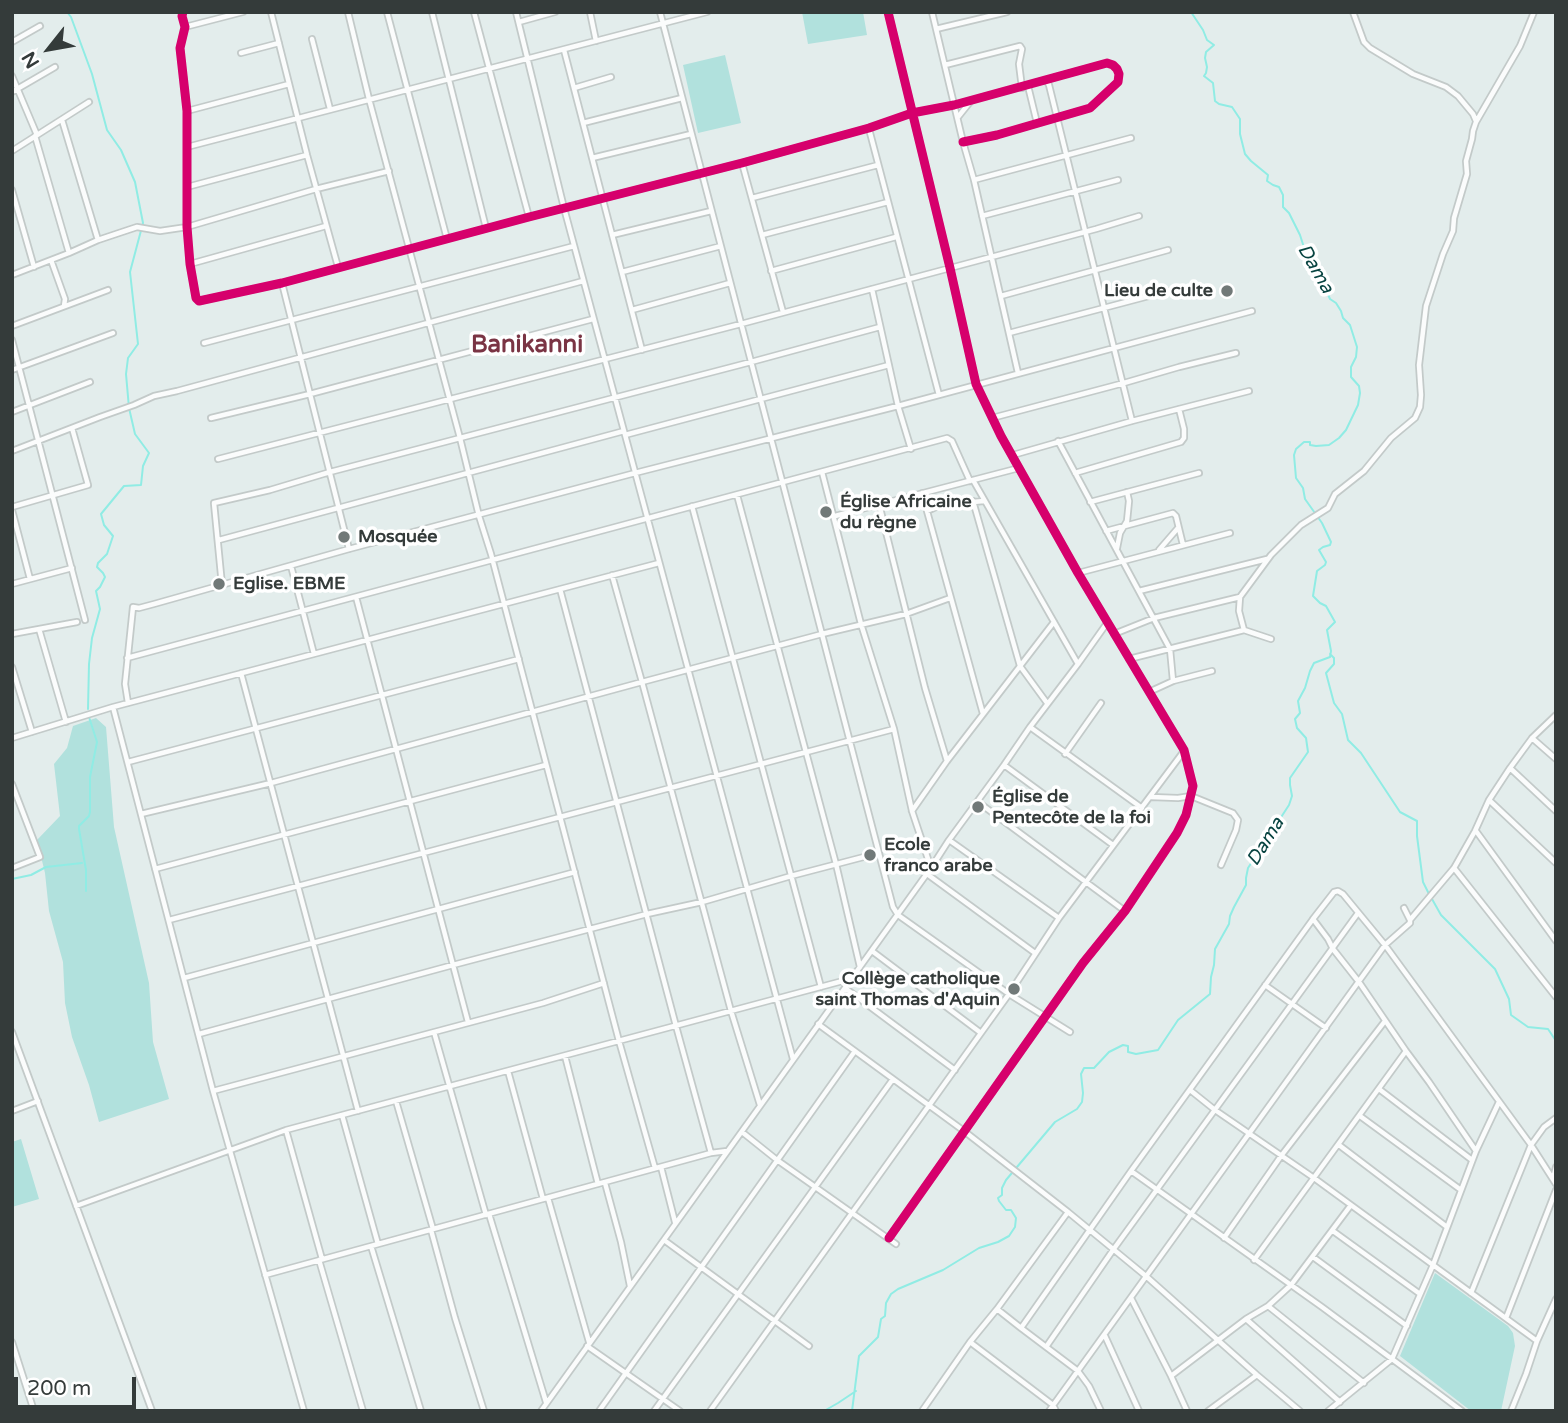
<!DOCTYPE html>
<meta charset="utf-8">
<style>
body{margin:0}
#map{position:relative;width:1568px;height:1423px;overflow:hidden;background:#e3edec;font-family:"Varela Round",sans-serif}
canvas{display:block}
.frame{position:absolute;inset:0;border:14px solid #343b3a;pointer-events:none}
.north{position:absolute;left:14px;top:14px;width:70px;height:70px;-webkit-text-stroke:5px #fff;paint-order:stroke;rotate:239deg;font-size:19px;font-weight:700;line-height:28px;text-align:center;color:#343b3a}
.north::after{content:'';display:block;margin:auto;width:24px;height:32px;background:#343b3a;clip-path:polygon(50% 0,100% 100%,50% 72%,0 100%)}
.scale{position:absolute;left:14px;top:1377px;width:122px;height:32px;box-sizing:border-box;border:4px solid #343b3a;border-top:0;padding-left:9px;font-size:21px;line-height:24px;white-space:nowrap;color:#343b3a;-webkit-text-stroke:5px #fff;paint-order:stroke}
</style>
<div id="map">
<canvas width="1568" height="1423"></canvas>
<div class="frame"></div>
<div class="north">N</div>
<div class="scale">200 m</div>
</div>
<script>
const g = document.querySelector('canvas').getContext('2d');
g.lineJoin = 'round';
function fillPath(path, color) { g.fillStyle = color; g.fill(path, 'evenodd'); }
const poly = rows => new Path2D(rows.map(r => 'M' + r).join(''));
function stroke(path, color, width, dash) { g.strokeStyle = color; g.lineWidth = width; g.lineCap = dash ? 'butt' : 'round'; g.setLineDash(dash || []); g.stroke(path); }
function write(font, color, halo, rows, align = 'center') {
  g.font = font + ' "Varela Round",sans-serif'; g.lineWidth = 7; g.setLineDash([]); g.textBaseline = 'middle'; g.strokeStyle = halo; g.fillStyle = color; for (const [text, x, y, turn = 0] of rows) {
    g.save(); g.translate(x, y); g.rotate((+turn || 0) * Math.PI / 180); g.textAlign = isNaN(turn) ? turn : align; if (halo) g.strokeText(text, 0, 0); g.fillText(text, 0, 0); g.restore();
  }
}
fillPath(poly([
 [802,12,863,12,867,35,808,44],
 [725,55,741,123,698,133,683,65],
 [96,718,106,727,114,827,149,983,153,1042,169,1099,99,1122,89,1085,72,1037,65,1003,63,962,49,911,45,873,37,840,60,816,54,764,67,748,73,726],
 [21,1139,39,1199,12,1207,12,1142],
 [1435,1273,1508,1326,1513,1333,1515,1346,1501,1411,1471,1411,1400,1356]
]), '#b1e1dd');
stroke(poly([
 [67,12,71,17,92,74,107,130,121,150,135,182,143,223,130,272,138,344,128,358,126,374,129,408,135,434,149,453,143,466,141,485,124,486,101,514,104,525,113,536,107,554,98,563,97,567,103,573,105,577,100,587,96,591,100,609,92,638,89,664,88,709],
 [1330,654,1334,658,1334,664,1326,673,1334,703,1342,714,1348,740,1361,753,1400,812,1417,821,1417,836,1423,882,1429,894],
 [12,879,31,875,46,867,82,863],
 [86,891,86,870,79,829,79,826,89,816,90,812,90,777,97,742,89,717],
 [1432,899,1441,915,1495,969,1509,999,1511,1015,1528,1027,1548,1029,1556,1041],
 [824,1411,838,1403,856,1391],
 [852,1411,859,1356,878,1337,881,1319,885,1316,886,1303,891,1294,898,1289,943,1270,979,1248,998,1242,1009,1236,1015,1227,1016,1218,1011,1210,1006,1210,999,1201,998,1198,1002,1195,1002,1188,1006,1180,1055,1122,1077,1109,1082,1102,1083,1093,1081,1074,1084,1068,1094,1068,1109,1052,1123,1045,1128,1046,1128,1052,1136,1054,1158,1050,1178,1020,1210,994,1211,977,1214,965,1215,949,1229,924,1230,916,1234,907,1246,885,1246,878,1248,868,1289,805,1292,796,1290,785,1290,778,1308,752,1306,738,1297,728,1295,719,1300,713,1298,701,1305,688,1310,671,1314,663,1330,657,1331,651,1327,630,1335,622,1326,606,1320,603,1313,596,1317,571,1325,565,1326,562,1319,550,1323,547,1330,545,1331,542,1322,523,1305,499,1303,488,1296,478,1294,455,1296,449,1304,442,1310,442,1310,445,1316,446,1329,445,1339,438,1346,430,1358,405,1360,393,1359,386,1351,377,1351,367,1356,357,1357,347,1350,325,1343,318,1341,311,1336,303,1330,299,1317,270,1309,263,1300,235,1289,213,1283,207,1283,195,1279,187,1273,185,1267,181,1268,175,1251,161,1245,154,1240,134,1240,119,1232,107,1219,104,1215,101,1213,83,1204,76,1206,73,1207,67,1205,58,1206,52,1214,45,1207,40,1203,30,1191,12]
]), '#90ece4', 2);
const minor = poly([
 [183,12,182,16,185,27,180,48,187,111,187,227,190,264,196,298,199,301,282,283,529,217,742,163,869,128,912,113,954,105,1107,63,1113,65,1117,69,1119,74,1118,82,1090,108,997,135,963,142],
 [271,12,307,155,338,267],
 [348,12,369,99,460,438,479,516,491,554,619,1041,655,1168],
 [387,12,447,239],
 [432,12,486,228],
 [474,12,529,217],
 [516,12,564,208,793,1059],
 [590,12,596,41],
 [660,12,893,907,898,915,1009,994,1070,1032],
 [888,12,950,268,976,384,1001,436,1078,573,1184,750,1193,786,1186,815,1177,833,1125,911,1083,963,889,1238],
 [932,12,963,142,974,180,1018,373],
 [1353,12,1364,42,1370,48,1413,74,1446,87,1458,96,1473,114,1476,121],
 [519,22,555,12],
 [185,27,243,12],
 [936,29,1007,12],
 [312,39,330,109],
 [12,42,40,26],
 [564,50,642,350],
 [241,53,279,43],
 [945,65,1020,46,1022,49,1019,64,1022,88],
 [12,76,37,135],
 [1046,80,1049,85,1132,421],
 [1028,86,1037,123],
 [574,88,611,77],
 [12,92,55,67],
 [187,111,289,84],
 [958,117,970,102],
 [62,120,98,240],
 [583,123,682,98],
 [869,129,939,395],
 [35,136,69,253],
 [187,147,707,12],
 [12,151,89,102],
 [592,158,691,134],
 [742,163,783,312],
 [974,180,1131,138],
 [187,187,307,155],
 [12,190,34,267],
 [752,198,878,165],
 [982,216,1118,180],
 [612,235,711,211],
 [762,235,888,202],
 [51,260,65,299,64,306],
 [190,264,326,226],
 [771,271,896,237],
 [622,272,721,246],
 [12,275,69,253,98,240,137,227,160,231,187,227,316,189,389,171],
 [282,283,349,549],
 [872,289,898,406,911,449],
 [1001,296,1168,250],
 [632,310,730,283],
 [12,326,108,290],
 [1009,333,1168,291],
 [12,340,85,620],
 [204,343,574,246],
 [12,370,113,333],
 [12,412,90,382],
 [211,418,310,394,593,319],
 [992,418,1124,383,1179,367,1236,353],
 [625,435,889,365],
 [1058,441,1170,649,1173,681],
 [12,451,100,417,134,405,154,396,177,391,583,281],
 [1013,455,1132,421,1249,391],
 [218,459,741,324,1096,229,1139,216],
 [822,472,861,624,894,729,912,811,931,868],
 [1075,473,1181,442,1184,438,1184,429,1179,409],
 [973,480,1078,664],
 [922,493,983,714],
 [737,495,836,864,860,967],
 [973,501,1020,666,1047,703],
 [1090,502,1199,473],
 [879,504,925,688,947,761],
 [692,506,821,987],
 [12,507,88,485,72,428],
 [12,510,30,579],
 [927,511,940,505,984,501],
 [835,516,1019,468],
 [1106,531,1173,513,1176,516,1183,545],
 [219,540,624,431],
 [1117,548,1120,533,1127,521,1129,501,1127,492],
 [1159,550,1178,528],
 [291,566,314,654],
 [1078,573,1230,533],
 [612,575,642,682,822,634,906,614,950,598],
 [12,584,72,568],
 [222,585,214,503,270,490,330,472,751,362,880,327],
 [560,589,676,1026,711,1153],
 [1139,591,1267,559],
 [356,597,468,1022],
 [39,629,66,722],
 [1244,630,1239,611,1240,597,1271,555,1301,525,1328,508,1335,494,1364,471,1391,438,1415,418,1420,407,1421,395,1419,365,1426,306,1443,254,1453,231,1454,218,1467,174,1466,161,1472,139,1473,131,1476,122,1520,46,1534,12],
 [12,634,77,622],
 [1114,634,1154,618,1240,597],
 [127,658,947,438,952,441,970,481],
 [1129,659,1244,630,1271,639],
 [12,667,32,732],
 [241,673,358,1111],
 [1149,692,1173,681,1212,671],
 [128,703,125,684,133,607,139,608,154,604,349,549,635,473,898,406,1252,311],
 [113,707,213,1091,304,1411],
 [1030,727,1142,808],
 [12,738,113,707,659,563],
 [1532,738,1556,759],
 [1065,754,1101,703],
 [128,762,519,659],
 [1004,765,1113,845],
 [1510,768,1556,811],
 [12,784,40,857,12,868],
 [1151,797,1178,798,1191,796,1233,813,1238,820,1236,830,1221,865],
 [1489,800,1556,863],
 [978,802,1125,911],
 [912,811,947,761,1054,622],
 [141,814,271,783,642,682,731,1011,760,1105],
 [1476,831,1556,941],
 [949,840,1059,918],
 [1454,868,1556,997],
 [155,869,546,765],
 [927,874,1035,953],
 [1313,919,1328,939,1333,949,1359,982,1406,1051,1429,1082,1476,1151],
 [169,920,894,729],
 [1410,920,1454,868,1475,831,1489,800,1510,768,1532,738,1556,715],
 [872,951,981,1033],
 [184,978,575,872],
 [1265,985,1326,1028],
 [845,988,955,1070],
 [818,1024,964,1131,1068,1212,1147,1277,1257,1375,1300,1411],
 [12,1032,152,1411],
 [434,1032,486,1215],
 [199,1034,453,965,647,914,702,902,791,876,879,853],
 [565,1056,598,1184],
 [508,1071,543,1199],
 [1379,1089,1472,1160],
 [1190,1090,1215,1110,1314,1178,1537,1341],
 [213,1091,543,1003,604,983],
 [396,1101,433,1229],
 [12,1111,38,1101],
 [342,1115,378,1244],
 [1360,1116,1461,1190],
 [286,1130,322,1259],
 [742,1132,777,1160,896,1244],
 [1339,1145,1447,1227],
 [661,1167,675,1222],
 [1131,1171,1322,1307,1462,1411],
 [1553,1179,1556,1167],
 [605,1183,621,1242,630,1286],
 [548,1198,589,1342],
 [76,1206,286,1130,850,979],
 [489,1214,546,1402],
 [431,1230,455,1318,484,1411],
 [1333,1231,1420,1294],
 [1224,1238,1281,1156,1385,1021],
 [664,1240,809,1346],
 [371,1246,421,1411],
 [1313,1257,1407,1326],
 [319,1260,363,1411],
 [1254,1260,1406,1051],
 [265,1275,711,1153,727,1151],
 [1471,1293,1531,1145,1544,1127,1556,1118],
 [1131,1298,1171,1376,1187,1411],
 [1268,1306,1364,1383],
 [997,1309,1021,1328,1078,1371,1089,1386,1101,1411],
 [1506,1318,1556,1190],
 [1246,1319,1340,1402],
 [1021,1328,1131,1171,1313,919,1334,892,1338,891,1343,894,1385,945,1531,1145,1556,1184],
 [1105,1336,1139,1411],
 [12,1342,34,1411],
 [970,1342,1053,1405,1056,1411],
 [587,1346,680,1411],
 [1046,1347,1113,1250,1358,913],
 [1171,1376,1246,1319,1268,1306,1291,1285,1351,1205],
 [541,1411,931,868,949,840,1004,765,1030,727,1078,664,1107,623],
 [599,1411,855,1051],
 [654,1411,893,1079],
 [710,1411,1009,994,1059,918,1184,751],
 [922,1411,970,1342,997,1309,1068,1212],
 [1049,1411,1385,945,1410,923,1410,920,1404,908],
 [1208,1411,1257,1375],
 [1328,1411,1392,1359,1433,1265,1476,1151,1499,1102],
 [1511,1411,1526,1374,1537,1341,1556,1299]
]);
stroke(minor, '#c3cac9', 8);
stroke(minor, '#fbfcfc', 4.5);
stroke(poly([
 [183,12,182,16,185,27,180,48,187,111,187,227,190,264,196,298,199,301,282,283,529,217,742,163,869,128,912,113,954,105,1107,63,1113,65,1117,69,1119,74,1118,82,1090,108,997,135,963,142],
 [888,12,950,268,976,384,1001,436,1078,573,1184,750,1193,786,1186,815,1177,833,1125,911,1083,963,889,1238]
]), '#d6006c', 9);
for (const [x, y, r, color] of [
 [1227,291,7,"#717978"],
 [826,512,7,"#717978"],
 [344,537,7,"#717978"],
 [219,584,7,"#717978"],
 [978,807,7,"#717978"],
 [870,855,7,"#717978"],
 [1014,989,7,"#717978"]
]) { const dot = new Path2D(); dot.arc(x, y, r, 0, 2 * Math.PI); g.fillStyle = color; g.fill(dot); stroke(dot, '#fff', 2.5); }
write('bold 18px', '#343b3a', '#fff', [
 ["Lieu de culte",1213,291,"right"],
 ["Église Africaine",840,502],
 ["du règne",840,523],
 ["Mosquée",358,537],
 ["Eglise. EBME",233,584],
 ["Église de",992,797],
 ["Pentecôte de la foi",992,818],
 ["Ecole",884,845],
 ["franco arabe",884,866],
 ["Collège catholique",1000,979,"right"],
 ["saint Thomas d'Aquin",1000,1000,"right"]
], 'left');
write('italic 19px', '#084441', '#fff', [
 ["Dama",1315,269,60],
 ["Dama",1266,842,-58]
]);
write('bold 24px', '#7a3444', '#fff', [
 ["Banikanni",527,346]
]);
</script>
